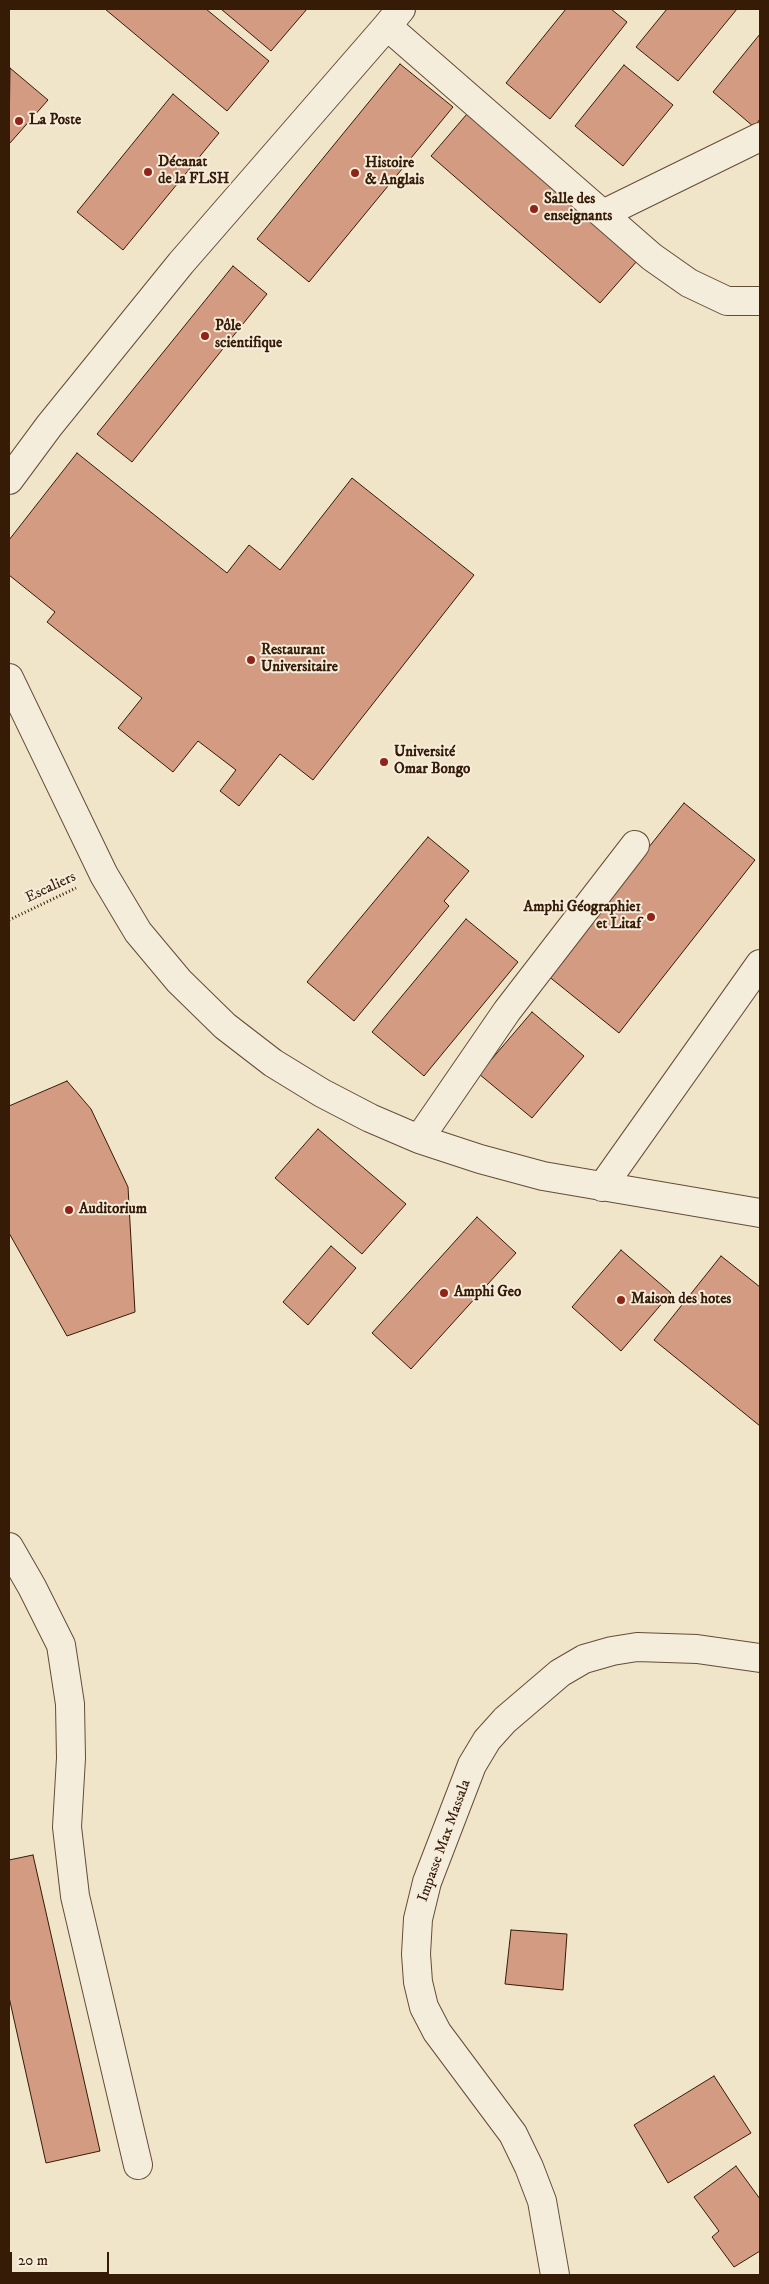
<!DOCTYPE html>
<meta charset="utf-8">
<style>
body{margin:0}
#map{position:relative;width:769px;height:2284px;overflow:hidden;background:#f0e4c9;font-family:"IM FELL DW Pica",serif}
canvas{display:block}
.frame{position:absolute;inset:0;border:10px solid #361b06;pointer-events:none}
.scale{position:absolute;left:10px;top:2252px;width:99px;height:22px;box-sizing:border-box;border:2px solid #361b06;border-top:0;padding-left:6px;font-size:15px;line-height:18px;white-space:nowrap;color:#361b06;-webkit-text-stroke:4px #f5eddc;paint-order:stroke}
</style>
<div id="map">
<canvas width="769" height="2284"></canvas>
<div class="frame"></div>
<div class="scale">20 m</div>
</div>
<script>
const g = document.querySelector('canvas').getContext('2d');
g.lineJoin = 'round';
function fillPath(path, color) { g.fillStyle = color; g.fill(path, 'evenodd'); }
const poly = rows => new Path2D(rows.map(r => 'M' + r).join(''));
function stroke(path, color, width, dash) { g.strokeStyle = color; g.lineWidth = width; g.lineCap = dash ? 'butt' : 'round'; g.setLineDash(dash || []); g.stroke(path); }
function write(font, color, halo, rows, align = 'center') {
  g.font = font + ' "IM FELL DW Pica",serif'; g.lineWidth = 4; g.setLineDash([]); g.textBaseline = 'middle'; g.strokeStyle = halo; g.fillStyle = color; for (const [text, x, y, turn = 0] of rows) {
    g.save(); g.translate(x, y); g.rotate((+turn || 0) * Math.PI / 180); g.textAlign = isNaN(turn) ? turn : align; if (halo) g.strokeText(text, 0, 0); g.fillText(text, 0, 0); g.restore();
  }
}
const building = poly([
 [105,9,206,9,269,61,227,111,105,9],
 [221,9,307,9,271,51,221,9],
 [566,9,611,9,627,22,550,119,506,83,566,9],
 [667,9,737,9,678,81,636,47,667,9],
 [760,34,760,119,754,127,713,92,760,34],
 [400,64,453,107,309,282,257,239,400,64],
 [624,65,673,105,623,166,575,126,624,65],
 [10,68,48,100,10,143,9,142,10,68],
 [173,94,219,133,123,250,77,212,173,94],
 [467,114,637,261,600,303,431,156,467,114],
 [233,266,267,294,132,462,97,434,233,266],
 [77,453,227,573,249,545,280,570,352,478,474,575,313,780,280,754,239,806,220,791,236,770,198,741,173,772,118,728,142,698,47,622,55,612,9,575,9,540,77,453],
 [684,803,755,860,619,1033,547,975,684,803],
 [428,837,469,871,444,901,449,906,354,1021,307,982,428,837],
 [466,919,518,962,424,1076,372,1032,466,919],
 [532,1012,584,1056,532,1118,479,1074,532,1012],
 [67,1081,91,1109,128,1187,135,1312,67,1336,9,1233,9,1106,67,1081],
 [318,1129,406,1204,362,1254,275,1178,318,1129],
 [477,1217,516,1253,411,1369,372,1333,477,1217],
 [331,1246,356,1268,308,1325,283,1302,331,1246],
 [621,1250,671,1293,621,1351,572,1307,621,1250],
 [721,1256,760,1287,760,1426,654,1340,721,1256],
 [33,1855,100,2151,46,2163,9,1997,9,1860,33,1855],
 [511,1930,567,1934,563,1990,505,1984,511,1930],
 [714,2076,751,2133,668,2183,634,2125,714,2076],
 [736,2166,760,2199,760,2251,734,2267,712,2237,719,2231,694,2197,736,2166]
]);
fillPath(building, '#d49b83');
stroke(building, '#361b06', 1);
const minor = poly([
 [387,26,401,9],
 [603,214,760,137],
 [9,480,49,426,181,263,387,26,652,257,689,283,727,301,760,301],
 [9,678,104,875,138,932,179,981,225,1026,273,1063,322,1093,370,1118,419,1139,480,1159,543,1176,760,1213],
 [419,1139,507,1011,635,845],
 [602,1187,760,964],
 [9,1547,32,1587,61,1645,70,1704,71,1758,67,1827,75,1896,138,2165],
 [555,2275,542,2201,529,2167,513,2134,437,2032,424,2007,418,1982,416,1954,418,1919,427,1882,472,1765,487,1740,505,1720,560,1673,584,1659,612,1651,637,1647,697,1649,760,1658]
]);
stroke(minor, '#644d37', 30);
stroke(poly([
 [9,920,76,888]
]), '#361b06', 3, [1, 2.5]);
stroke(minor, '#f5eddc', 28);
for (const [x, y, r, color] of [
 [19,121,5,"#8f2418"],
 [148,172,5,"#8f2418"],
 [355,173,5,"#8f2418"],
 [534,209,5,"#8f2418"],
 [205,336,5,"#8f2418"],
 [251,660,5,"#8f2418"],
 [384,762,5,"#8f2418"],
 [651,917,5,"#8f2418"],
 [69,1210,5,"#8f2418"],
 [444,1293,5,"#8f2418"],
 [621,1300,5,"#8f2418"]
]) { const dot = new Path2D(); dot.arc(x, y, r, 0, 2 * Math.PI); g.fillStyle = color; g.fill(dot); stroke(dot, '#f5eddc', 2); }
write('bold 15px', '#361b06', '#f5eddc', [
 ["La Poste",29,121],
 ["Décanat",158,163],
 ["de la FLSH",158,180],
 ["Histoire",365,164],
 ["& Anglais",365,181],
 ["Salle des",544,200],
 ["enseignants",544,217],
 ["Pôle",215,327],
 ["scientifique",215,344],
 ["Restaurant",261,651],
 ["Universitaire",261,668],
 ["Université",394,753],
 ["Omar Bongo",394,770],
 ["Amphi Géographie1",641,908,"right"],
 ["et Litaf",641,925,"right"],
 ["Auditorium",79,1210],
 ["Amphi Geo",454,1293],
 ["Maison des hotes",631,1300]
], 'left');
write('15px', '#361b06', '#f5eddc', [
 ["Escaliers",51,888,-25],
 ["Impasse Max Massala",445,1841,-70]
]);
</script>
